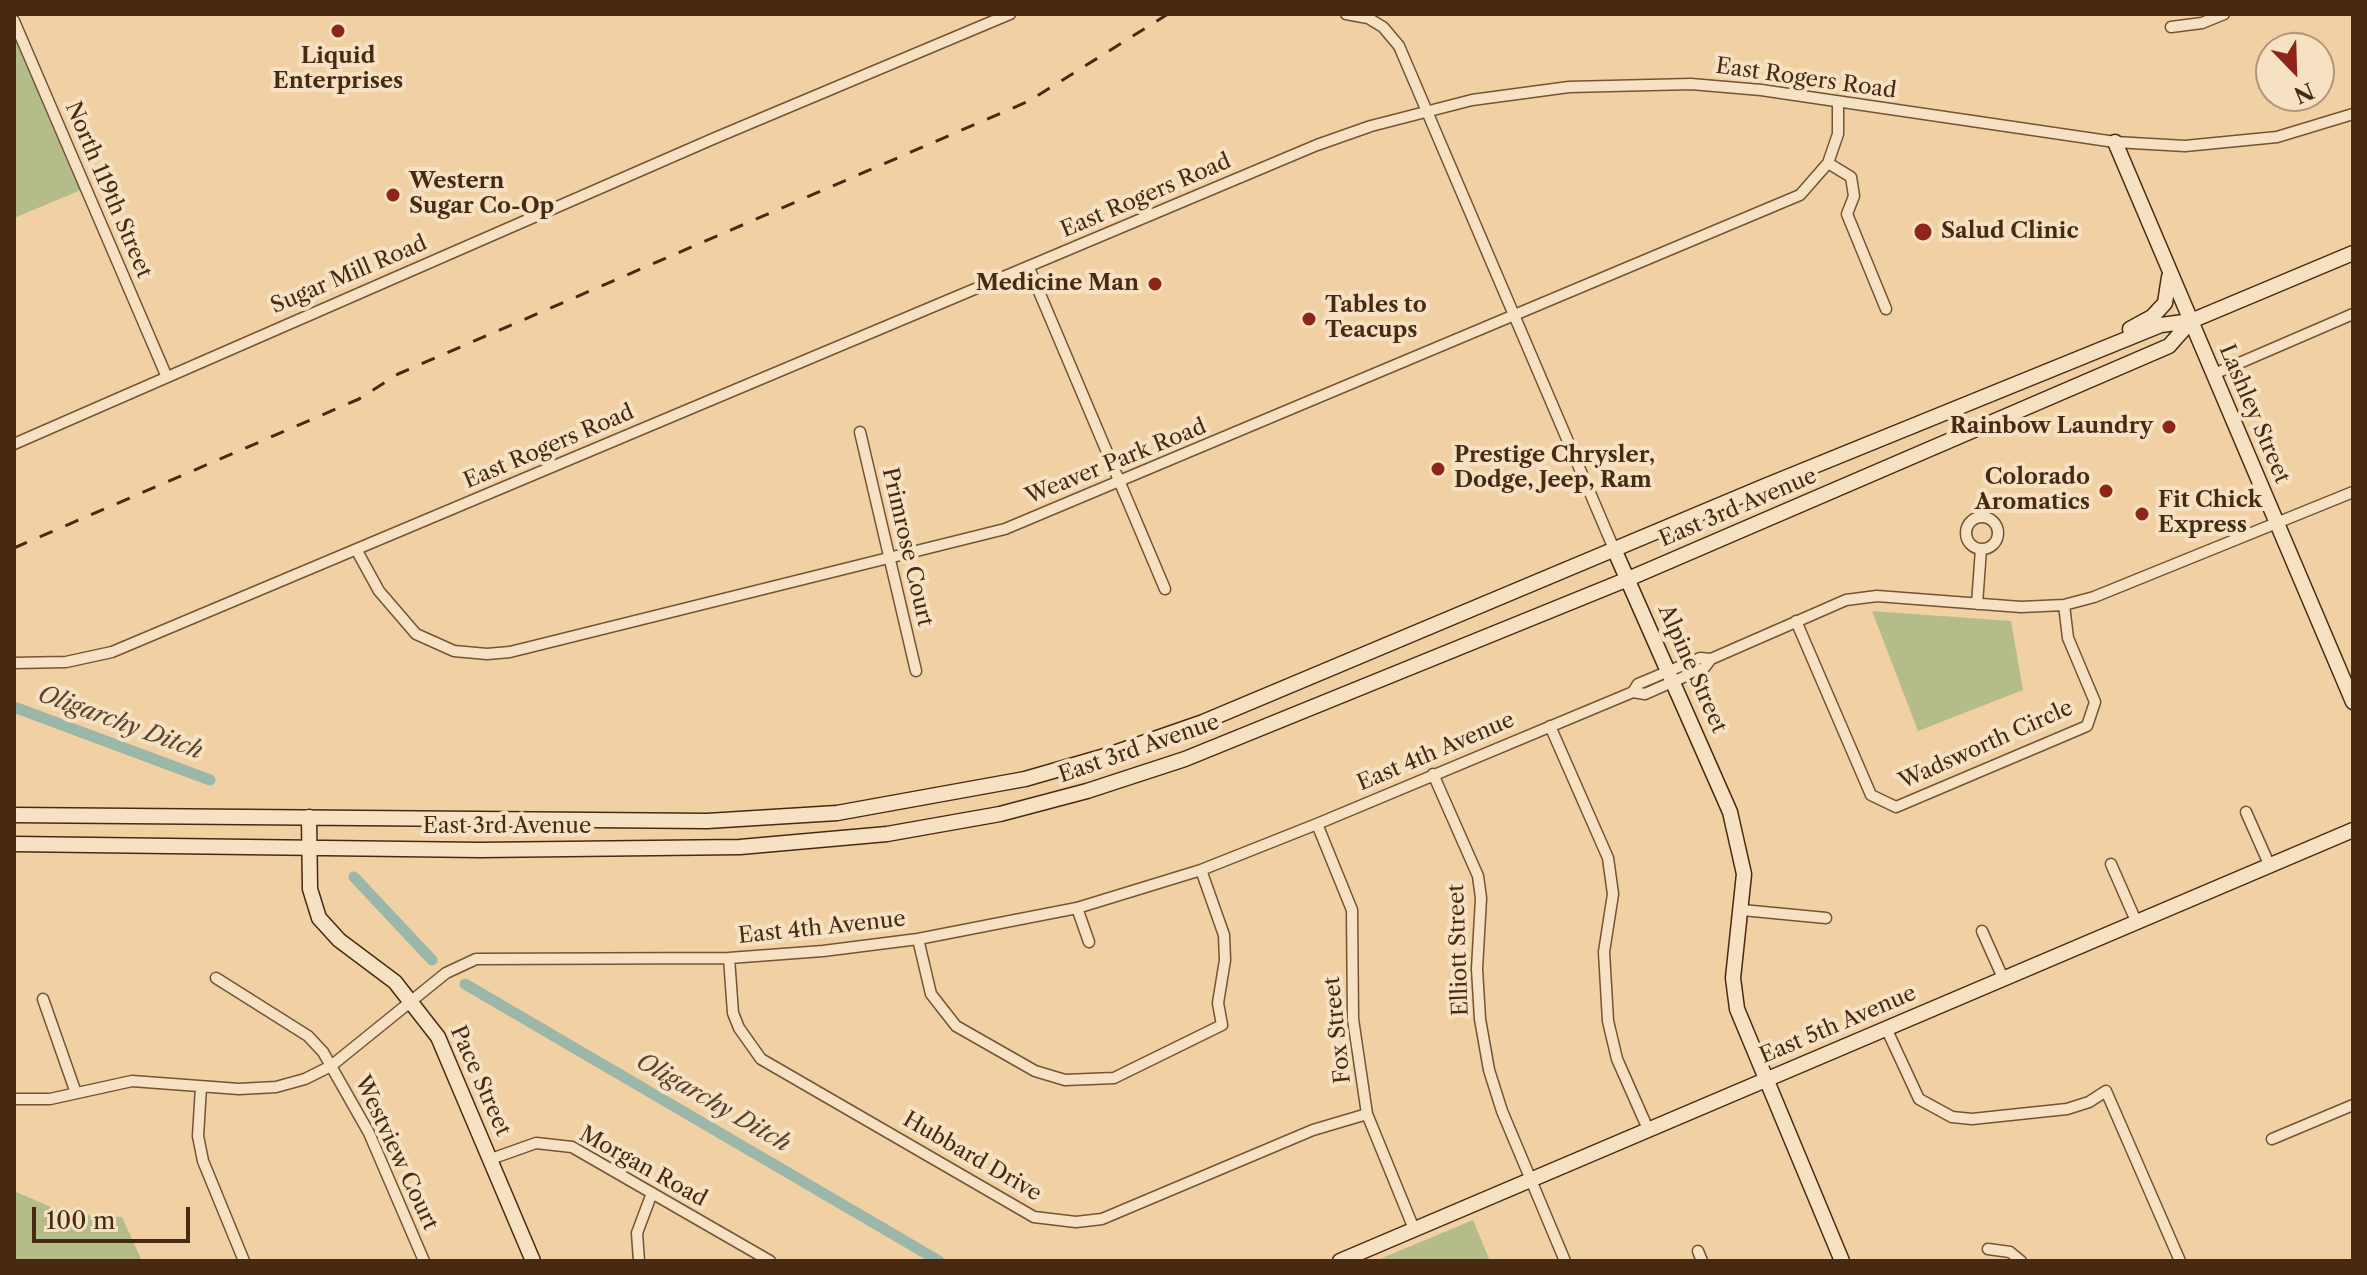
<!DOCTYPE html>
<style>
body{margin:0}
#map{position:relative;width:2367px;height:1275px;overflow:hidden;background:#f1d1a3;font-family:"Libre Caslon Text",serif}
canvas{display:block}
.frame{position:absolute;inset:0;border:16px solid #482a12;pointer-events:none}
.north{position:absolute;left:2255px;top:32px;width:80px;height:80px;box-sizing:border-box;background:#f6e1c3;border:2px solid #b0987c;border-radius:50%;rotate:157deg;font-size:22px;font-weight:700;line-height:32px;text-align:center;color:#482a12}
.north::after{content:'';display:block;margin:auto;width:28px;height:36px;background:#8f2418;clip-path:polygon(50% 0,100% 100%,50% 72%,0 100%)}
.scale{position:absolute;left:32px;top:1207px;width:158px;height:36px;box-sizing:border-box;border:4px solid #482a12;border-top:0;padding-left:10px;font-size:24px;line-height:28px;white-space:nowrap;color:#482a12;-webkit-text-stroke:6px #f6e1c3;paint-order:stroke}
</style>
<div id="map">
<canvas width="2367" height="1275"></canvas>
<div class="frame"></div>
<div class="north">N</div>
<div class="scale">100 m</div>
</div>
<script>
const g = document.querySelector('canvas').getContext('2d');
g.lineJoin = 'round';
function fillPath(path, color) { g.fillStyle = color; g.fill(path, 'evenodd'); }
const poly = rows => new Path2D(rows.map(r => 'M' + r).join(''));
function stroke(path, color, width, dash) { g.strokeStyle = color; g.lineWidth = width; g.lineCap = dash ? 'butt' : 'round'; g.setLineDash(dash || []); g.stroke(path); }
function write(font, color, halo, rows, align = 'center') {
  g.font = font + ' "Libre Caslon Text",serif'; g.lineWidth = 8; g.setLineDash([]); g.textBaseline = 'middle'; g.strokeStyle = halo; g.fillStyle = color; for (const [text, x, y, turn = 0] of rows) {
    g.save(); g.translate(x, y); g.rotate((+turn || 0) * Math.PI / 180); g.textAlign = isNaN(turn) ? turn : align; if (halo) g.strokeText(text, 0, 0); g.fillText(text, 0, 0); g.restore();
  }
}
fillPath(poly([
 [14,36,81,190,14,218],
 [1872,611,2011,621,2023,690,1918,731],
 [14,1191,67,1214,122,1217,142,1261,14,1261],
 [1473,1220,1490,1261,1375,1261]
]), '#b4bd8a');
stroke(poly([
 [14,707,210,780],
 [354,877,432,960],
 [465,984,939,1261]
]), '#9bb7a9', 11);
const street = poly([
 [1346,14,1368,18,1383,27,1399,46,1614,549],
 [14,21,166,375],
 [2171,27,2202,23,2224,14],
 [1828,163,1851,177,1854,196,1847,214,1886,309],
 [1029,268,1165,589],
 [2214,374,2353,314],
 [860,432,916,671],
 [14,444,715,138,1010,14],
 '1966 533a16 16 0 1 1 32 0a16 16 0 1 1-32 0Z',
 [357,551,379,591,416,634,454,651,487,654,510,652,1005,529,1800,195,1828,163,1838,134,1838,103],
 [1977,604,1981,549],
 [1796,621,1871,795,1896,807,2087,726,2095,702,2068,638,2064,605],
 [14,663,66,662,112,652,1317,145,1371,126,1472,100,1569,87,1691,84,1761,90,2115,142,2185,146,2277,137,2353,114],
 [1633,692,1645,694,1704,668,1711,659],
 [1550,726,1608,858,1613,894,1604,952,1608,1021,1617,1059,1648,1129],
 [1433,774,1478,876,1481,898,1477,969,1480,1019,1489,1070,1502,1111,1565,1261],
 [2246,812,2269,864],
 [1317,824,1352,910,1353,1019,1367,1114,1414,1229],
 [2111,864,2136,921],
 [1077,908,1089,942],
 [1742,910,1826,918],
 [1982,931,2003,978],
 [918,939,931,994,956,1026,1035,1071,1065,1080,1114,1078,1222,1025,1218,1003,1225,960,1224,935,1201,870],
 [729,958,733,1013,739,1028,761,1059,1034,1217,1076,1222,1102,1219,1313,1130,1367,1114],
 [216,978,308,1036,323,1052,369,1133,424,1261],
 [43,999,76,1093],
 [1886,1028,1919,1099,1952,1117,1972,1119,2067,1109,2089,1102,2106,1091,2180,1261],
 [201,1087,198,1136,203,1161,244,1261],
 [14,1099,50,1099,132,1081,239,1089,276,1087,305,1079,331,1066,446,973,476,959,729,958,823,951,918,939,1077,908,1201,870,1317,824,1633,692,1638,684,1681,666,1700,658,1711,659,1846,600,1877,596,2021,607,2064,605,2094,597,2353,492],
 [2272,1139,2353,1105],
 [491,1159,536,1143,572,1147,770,1261],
 [1988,1249,2010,1252,2021,1261],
 [1698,1251,1702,1261],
 [639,1261,637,1233,652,1193]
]);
const secondary = poly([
 [2115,142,2353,702],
 [2130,329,2152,317,2165,303,2169,277],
 [1614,549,1730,812,1744,874,1733,978,1737,1009,1842,1261],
 [14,815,707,821,837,813,1025,779,1105,756,1203,722,1765,486,2161,325,2191,321,2353,253],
 [309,817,310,889,319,918,339,940,395,982,438,1037,533,1261],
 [14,844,480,850,740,847,887,834,1000,814,1087,791,1185,759,1628,579,2169,346,2191,321],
 [1340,1261,2353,830]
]);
stroke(street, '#725436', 13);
stroke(secondary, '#482a12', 17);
stroke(street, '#f6e1c3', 10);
stroke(secondary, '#f6e1c3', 14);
stroke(poly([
 [14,548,359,399,398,374,1029,101,1168,14]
]), '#482a12', 3, [14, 14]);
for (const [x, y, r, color] of [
 [338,31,8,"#8f2418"],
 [393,195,8,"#8f2418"],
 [1923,232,10,"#8f2418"],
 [1155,284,8,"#8f2418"],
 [1309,319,8,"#8f2418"],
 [2169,427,8,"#8f2418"],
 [1438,469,8,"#8f2418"],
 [2106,491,8,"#8f2418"],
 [2142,514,8,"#8f2418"]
]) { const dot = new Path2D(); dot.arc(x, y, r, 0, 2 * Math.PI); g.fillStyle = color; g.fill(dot); stroke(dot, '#f6e1c3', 3); }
write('bold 22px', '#482a12', '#f6e1c3', [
 ["Liquid",338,57,"center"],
 ["Enterprises",338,82,"center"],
 ["Western",409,182],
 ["Sugar Co-Op",409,207],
 ["Salud Clinic",1941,232],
 ["Medicine Man",1139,284,"right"],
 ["Tables to",1325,306],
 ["Teacups",1325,331],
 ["Rainbow Laundry",2153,427,"right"],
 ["Prestige Chrysler,",1454,456],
 ["Dodge, Jeep, Ram",1454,481],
 ["Colorado",2090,478,"right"],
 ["Aromatics",2090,503,"right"],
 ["Fit Chick",2158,501],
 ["Express",2158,526]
], 'left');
write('22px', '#482a12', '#f6e1c3', [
 ["East Rogers Road",1806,79,8],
 ["North 119th Street",108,190,67],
 ["East Rogers Road",1146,196,-23],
 ["Sugar Mill Road",349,275,-23],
 ["Lashley Street",2254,414,67],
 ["East Rogers Road",549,447,-23],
 ["Weaver Park Road",1116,462,-22],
 ["East 3rd Avenue",1738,508,-23],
 ["Primrose Court",907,547,77],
 ["Alpine Street",1692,669,66],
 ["Wadsworth Circle",1986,745,-24],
 ["East 3rd Avenue",1139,749,-19],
 ["East 4th Avenue",1436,752,-23],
 ["East 3rd Avenue",507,827],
 ["East 4th Avenue",822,928,-6],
 ["Elliott Street",1459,950,-92],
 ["East 5th Avenue",1838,1025,-23],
 ["Fox Street",1338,1030,-96],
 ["Pace Street",480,1081,66],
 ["Westview Court",396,1153,65],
 ["Hubbard Drive",972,1157,30],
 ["Morgan Road",643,1167,29]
]);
write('italic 24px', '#594630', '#f6e1c3', [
 ["Oligarchy Ditch",120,723,20],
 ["Oligarchy Ditch",713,1103,30]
]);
</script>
